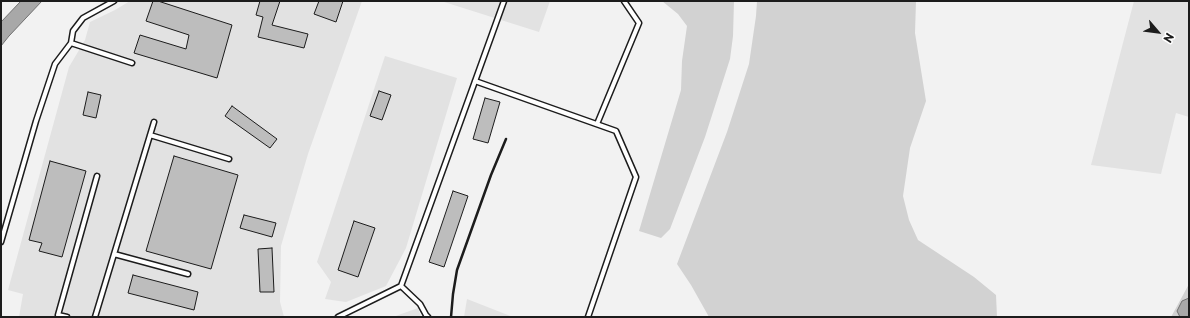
<!DOCTYPE html>
<style>
body{margin:0}
#map{position:relative;width:1190px;height:318px;overflow:hidden;background:#f2f2f2;font-family:"Playpen Sans",sans-serif}
canvas{display:block}
.frame{position:absolute;inset:0;border:2px solid #1c1c1c;pointer-events:none}
.north{position:absolute;left:1138px;top:12px;width:40px;height:40px;-webkit-text-stroke:3px #fff;paint-order:stroke;rotate:118deg;font-size:11px;font-weight:700;line-height:16px;text-align:center;color:#1c1c1c}
.north::after{content:'';display:block;margin:auto;width:14px;height:18px;background:#1c1c1c;clip-path:polygon(50% 0,100% 100%,50% 72%,0 100%)}
</style>
<div id="map">
<canvas width="1190" height="318"></canvas>
<div class="frame"></div>
<div class="north">N</div>
</div>
<script>
const g = document.querySelector('canvas').getContext('2d');
g.lineJoin = 'round';
function fillPath(path, color) { g.fillStyle = color; g.fill(path, 'evenodd'); }
const poly = rows => new Path2D(rows.map(r => 'M' + r).join(''));
function stroke(path, color, width, dash) { g.strokeStyle = color; g.lineWidth = width; g.lineCap = dash ? 'butt' : 'round'; g.setLineDash(dash || []); g.stroke(path); }
fillPath(poly([
 [130,1,362,1,308,154,281,246,280,302,284,317,19,317,23,294,8,290,69,67,85,40,90,22,115,10],
 [441,1,550,1,539,32],
 [1134,1,1189,1,1189,117,1176,113,1161,174,1091,165],
 [385,56,457,78,406,248,386,286,346,302,325,299,331,282,317,262],
 [467,299,513,317,464,317],
 [418,308,421,317,393,317]
]), '#e2e2e2');
fillPath(poly([
 [662,1,734,1,733,36,730,59,705,137,670,229,661,238,639,231,681,90,682,61,687,26,678,14],
 [757,1,916,1,915,33,926,101,910,148,903,196,909,220,918,240,974,277,996,295,997,317,709,317,691,285,677,264,727,132,749,64,756,16],
 [1189,284,1189,317,1171,317]
]), '#d2d2d2');
const water = poly([
 [21,1,42,1,9,36,1,46,1,22,21,1],
 [1189,298,1189,317,1180,317,1177,311,1182,301,1189,298]
]);
fillPath(water, '#a8a8a8');
stroke(water, '#707070', 1);
const building = poly([
 [153,1,158,1,232,25,217,78,134,53,140,35,186,49,189,35,146,21,153,1],
 [260,1,280,1,272,25,308,34,304,48,258,37,263,17,256,15,260,1],
 [319,1,343,1,336,22,314,14,319,1],
 [379,91,391,95,382,120,370,116,379,91],
 [88,92,101,95,96,118,83,115,88,92],
 [485,98,500,102,488,143,473,139,485,98],
 [232,106,277,139,270,148,225,116,232,106],
 [174,156,238,175,211,269,146,251,174,156],
 [50,161,86,171,62,257,39,251,42,243,29,240,50,161],
 [453,191,468,196,444,267,429,262,453,191],
 [244,215,276,223,272,237,240,228,244,215],
 [354,221,375,228,358,277,338,270,354,221],
 [272,248,274,292,260,292,258,249,272,248],
 [133,275,198,292,194,310,128,293,133,275]
]);
fillPath(building, '#bdbdbd');
stroke(building, '#1c1c1c', 1);
const lane = poly([
 [114,1,83,18,73,31,71,43,132,63],
 [475,81,616,131,636,177,588,317],
 [597,124,639,23,624,1],
 [150,135,229,159],
 [1,242,36,121,55,64,71,43],
 [114,254,188,274],
 [401,286,420,304,426,315,428,317],
 [67,317,58,315,97,176],
 [95,317,154,122],
 [338,317,401,286,504,1]
]);
stroke(lane, '#1c1c1c', 7);
stroke(lane, '#fff', 4);
stroke(poly([
 [451,317,453,294,457,270,491,175,506,139]
]), '#1c1c1c', 2.5);
</script>
